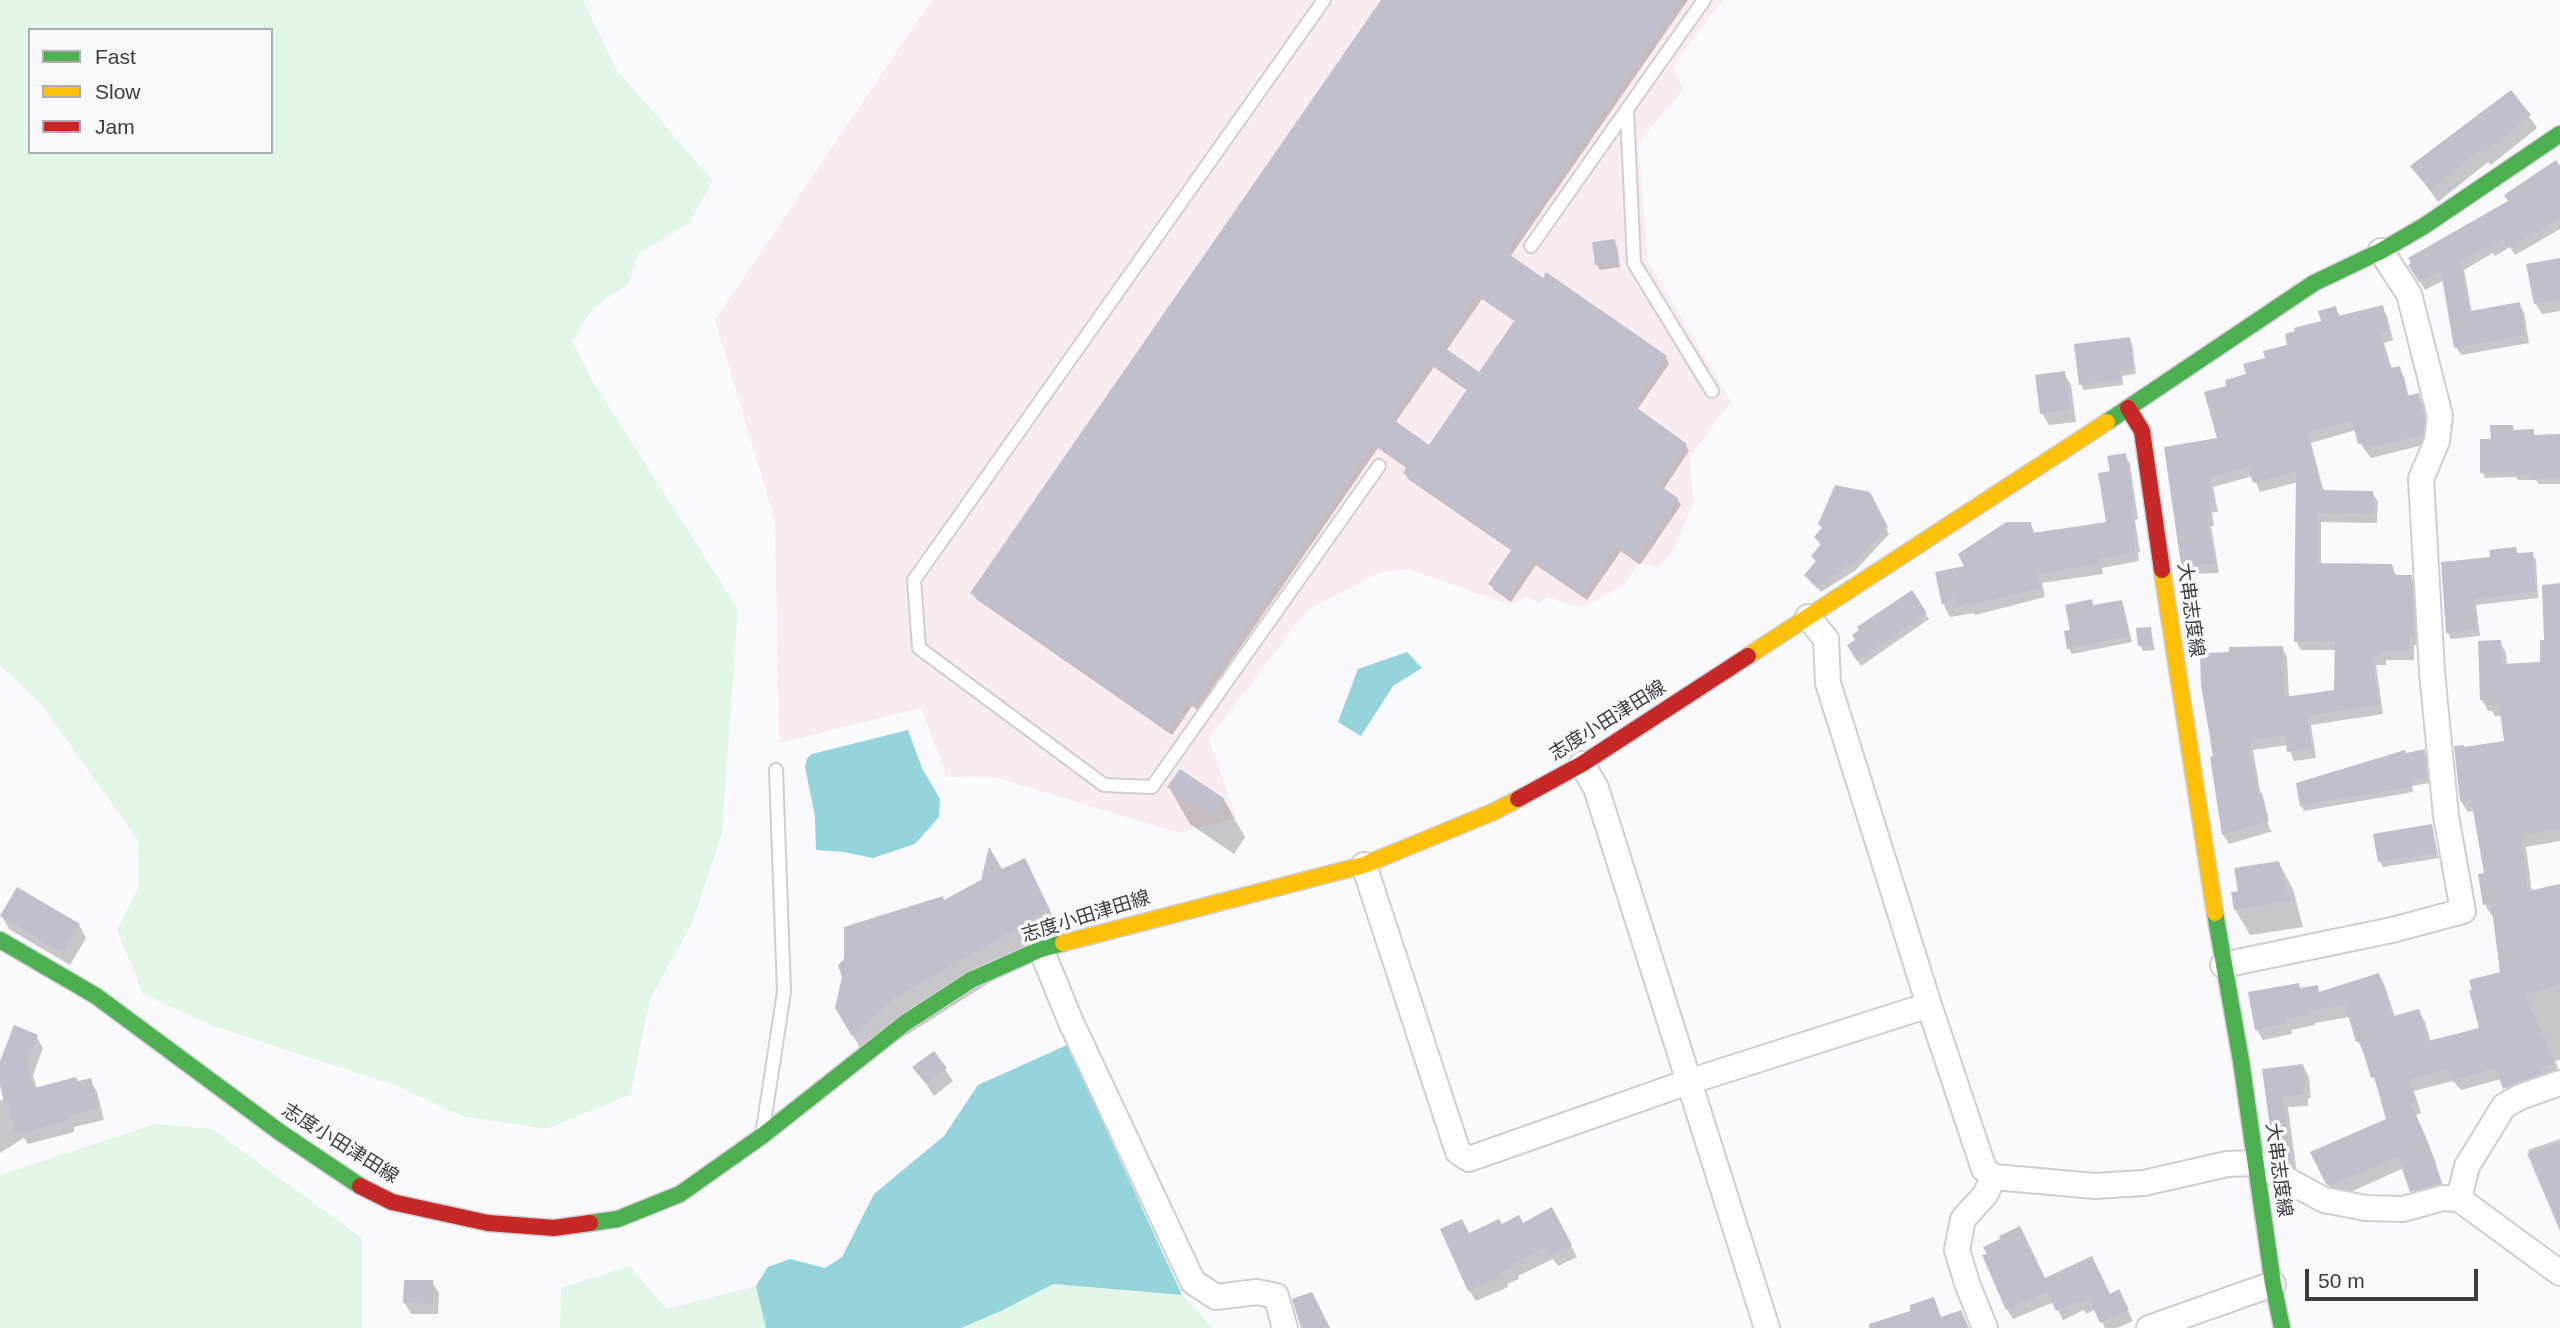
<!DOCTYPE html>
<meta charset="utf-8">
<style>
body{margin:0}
#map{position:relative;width:2560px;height:1328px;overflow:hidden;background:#f9f9fe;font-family:Arial,sans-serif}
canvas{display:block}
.legend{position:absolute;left:28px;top:28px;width:245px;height:126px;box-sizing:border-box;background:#f8f8ff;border:2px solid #adadb3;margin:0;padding:9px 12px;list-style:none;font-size:21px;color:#3d3d40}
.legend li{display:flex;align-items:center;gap:14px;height:35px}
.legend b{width:35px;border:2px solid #adadb3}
.scale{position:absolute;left:2305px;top:1269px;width:173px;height:32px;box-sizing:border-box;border:4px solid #3d3d40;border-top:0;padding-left:9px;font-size:21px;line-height:24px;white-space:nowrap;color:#3d3d40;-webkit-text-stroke:5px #f8f8ff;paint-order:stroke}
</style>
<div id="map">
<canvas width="2560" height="1328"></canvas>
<ul class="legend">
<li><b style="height:9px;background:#4caf50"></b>Fast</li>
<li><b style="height:9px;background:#ffc107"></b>Slow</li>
<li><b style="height:9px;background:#c62828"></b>Jam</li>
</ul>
<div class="scale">50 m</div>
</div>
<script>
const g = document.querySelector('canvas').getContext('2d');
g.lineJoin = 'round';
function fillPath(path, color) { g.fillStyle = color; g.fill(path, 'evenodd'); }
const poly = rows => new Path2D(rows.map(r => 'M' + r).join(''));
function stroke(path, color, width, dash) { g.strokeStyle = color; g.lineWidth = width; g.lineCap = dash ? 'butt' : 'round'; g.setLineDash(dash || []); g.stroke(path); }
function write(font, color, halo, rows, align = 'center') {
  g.font = font + ' Arial,"Noto Sans JP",sans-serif'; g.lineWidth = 7; g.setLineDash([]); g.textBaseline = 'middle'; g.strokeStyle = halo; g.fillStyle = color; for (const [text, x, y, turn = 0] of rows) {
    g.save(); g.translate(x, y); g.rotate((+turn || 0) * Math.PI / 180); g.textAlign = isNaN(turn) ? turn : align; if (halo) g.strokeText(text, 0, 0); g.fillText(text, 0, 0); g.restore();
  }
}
fillPath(poly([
 [932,0,1723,0,1673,65,1683,90,1638,143,1648,262,1731,402,1690,456,1693,502,1674,550,1658,567,1639,563,1623,586,1581,608,1547,597,1539,603,1526,597,1512,605,1407,569,1381,572,1307,610,1209,739,1236,818,1179,833,995,777,947,777,921,708,779,743,775,521,715,320]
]), '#f8ecf1');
fillPath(poly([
 [0,0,583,0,616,69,713,181,688,224,639,253,628,284,593,308,572,341,592,380,738,609,722,833,692,923,650,999,630,1095,546,1129,462,1116,397,1086,211,1025,143,994,117,930,139,887,138,840,40,703,0,665],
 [30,30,271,30,271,152,30,152],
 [155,1124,212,1129,362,1238,362,1328,0,1328,0,1175],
 [630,1266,666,1309,756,1286,766,1328,560,1328,561,1288],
 [1053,1284,1182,1295,1213,1328,961,1328,1003,1310]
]), '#e2f6e8');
fillPath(poly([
 [1407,652,1422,668,1393,686,1361,736,1338,722,1358,669],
 [908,730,922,768,940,799,939,817,915,844,873,858,843,852,816,850,815,817,805,767,807,758,812,754],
 [1067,1045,1182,1295,1053,1284,1003,1310,961,1328,766,1328,756,1286,768,1267,790,1259,825,1268,842,1257,874,1194,944,1136,978,1085]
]), '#94d4da');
fillPath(poly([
 [1383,0,1688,0,1510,257,1666,358,1669,364,1637,410,1686,445,1689,451,1663,490,1677,499,1681,505,1640,565,1621,551,1587,600,1536,565,1511,602,1494,590,1491,584,1512,551,1408,479,1405,473,1408,469,1378,448,1197,710,1192,706,1172,735,976,599,972,593],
 [1482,299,1516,322,1480,374,1446,351],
 [1434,367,1468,391,1429,447,1395,423],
 [2529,116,2537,128,2491,165,2488,162,2438,202,2413,166],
 [2560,170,2560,229,2515,255,2510,247,2495,256,2493,253,2464,270,2472,313,2519,304,2524,312,2529,343,2461,355,2456,347,2444,280,2425,290,2415,273,2510,202],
 [1614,241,1617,247,1620,267,1600,270,1596,264],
 [2560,259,2560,311,2542,314,2535,303],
 [2382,307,2387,316,2393,340,2384,343,2392,369,2399,368,2404,377,2409,397,2418,395,2423,404,2429,428,2427,444,2371,458,2360,443,2356,430,2311,443,2324,492,2372,492,2378,502,2377,523,2321,522,2321,565,2391,566,2397,576,2411,576,2416,586,2419,645,2414,645,2414,660,2386,660,2386,665,2376,665,2383,714,2311,725,2316,758,2294,761,2288,745,2253,750,2261,796,2265,803,2262,803,2270,830,2273,831,2229,844,2223,835,2212,758,2282,647,2287,657,2289,699,2336,692,2337,650,2301,650,2296,641,2298,482,2260,492,2253,476,2213,487,2218,512,2212,512,2214,526,2211,526,2219,573,2188,574,2183,565,2219,439,2229,388,2323,322,2335,308,2341,317],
 [2129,338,2132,344,2136,374,2122,376,2123,385,2084,390,2081,384],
 [2064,373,2071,385,2076,422,2049,425,2042,413],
 [2512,426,2515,432,2533,431,2536,437,2560,436,2560,484,2539,484,2536,480,2518,480,2516,477,2485,478,2482,472,2493,441],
 [2125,455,2130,464,2138,519,2135,520,2140,552,2138,552,2139,561,2102,568,2103,574,2042,583,2045,597,1975,615,1974,613,1950,617,1945,608,1938,574,1967,567,2030,524,2036,535,2108,523,2112,473],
 [1872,500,1889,534,1856,570,1821,592,1806,575,1817,563,1813,556,1822,546,1816,538,1823,530,1820,524],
 [2515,549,2519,555,2532,554,2536,560,2538,598,2476,605,2480,636,2451,639,2448,633,2443,564,2492,558],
 [2560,583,2560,841,2526,847,2532,892,2560,886,2560,1060,2555,1061,2560,1073,2511,1100,2501,1079,2461,1090,2453,1081,2414,1091,2421,1113,2416,1115,2433,1155,2446,1195,2418,1202,2404,1168,2339,1197,2334,1195,2327,1183,2389,1120,2380,1089,2358,1041,2350,1017,2315,1023,2315,1025,2291,1030,2292,1034,2263,1040,2256,1029,2298,985,2301,990,2317,987,2320,993,2379,975,2385,986,2395,1017,2419,1011,2425,1022,2431,1043,2481,1029,2502,974,2495,915,2491,915,2485,904,2486,875,2475,811,2468,812,2461,801,2456,747,2464,749,2506,743,2502,716,2495,716,2492,711,2488,711,2482,700,2500,642,2506,653,2507,665,2542,664,2545,642,2543,585],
 [2091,601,2094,607,2122,601,2132,642,2072,654,2069,648,2072,631],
 [1925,613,1929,619,1861,666,1849,646],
 [2150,628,2155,650,2143,651,2140,645],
 [2424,751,2427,757,2429,783,2412,786,2413,792,2304,811,2301,805,2406,754],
 [1169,787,1224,800,1245,837,1234,854,1190,824],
 [2431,826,2439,858,2383,867,2380,862,2375,836],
 [1024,860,1063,936,867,1060,837,1008,944,902],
 [2279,863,2293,889,2303,927,2250,935,2235,909,2240,892],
 [2,916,79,925,86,938,70,965,9,929],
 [36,1036,43,1048,33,1075,37,1089,90,1080,97,1092,104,1120,74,1127,74,1132,28,1144,24,1138,0,1153,0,1101,5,1098,0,1079,0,1066],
 [934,1053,953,1081,934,1096,915,1067],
 [2303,1066,2309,1077,2311,1098,2308,1098,2308,1106,2288,1107,2297,1174,2283,1167,2276,1155,2264,1071],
 [2560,1139,2560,1227,2528,1150],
 [1558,1221,1577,1257,1558,1266,1553,1259,1518,1276,1519,1279,1507,1284,1508,1287,1476,1301,1469,1290,1469,1234,1501,1226],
 [2046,1280,2110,1295,2124,1302,2133,1321,2117,1328,2105,1328,2096,1309,2086,1314,2084,1310,2063,1320,2054,1302,2013,1319,2007,1309],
 [432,1282,439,1293,438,1314,411,1314,405,1303]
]), '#0003');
fillPath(poly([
 [1381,0,1681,0,1506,252,1543,278,1546,272,1667,356,1633,405,1687,444,1659,485,1678,498,1637,560,1617,546,1583,595,1532,560,1507,597,1488,584,1512,549,1403,473,1407,466,1374,443,1193,704,1188,701,1168,730,970,593],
 [1478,294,1515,320,1479,372,1442,346],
 [1430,362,1468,388,1429,445,1391,418],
 [2511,90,2531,115,2483,153,2480,150,2430,190,2410,166],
 [2556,160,2560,166,2560,218,2508,248,2504,240,2489,249,2487,246,2461,261,2470,311,2520,302,2525,335,2454,348,2441,272,2419,282,2408,265,2411,263,2408,258,2508,201,2504,195],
 [1615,239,1618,262,1595,265,1592,242],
 [2560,258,2560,299,2534,304,2526,264],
 [2383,305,2389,331,2380,333,2390,368,2400,366,2407,396,2419,393,2425,417,2423,435,2364,449,2363,443,2358,444,2352,421,2307,433,2322,490,2373,491,2373,514,2317,513,2317,563,2392,564,2395,575,2412,575,2415,635,2410,636,2410,651,2381,651,2381,656,2372,656,2379,705,2307,716,2312,748,2287,752,2285,735,2249,741,2258,794,2262,793,2269,821,2222,835,2210,757,2213,756,2201,685,2200,653,2229,652,2229,647,2283,646,2284,697,2334,690,2335,641,2294,642,2296,472,2253,483,2248,467,2209,478,2213,502,2208,503,2210,516,2207,517,2215,564,2181,565,2164,447,2217,438,2204,392,2226,386,2225,380,2246,374,2243,364,2265,358,2263,351,2287,345,2285,334,2295,331,2294,328,2321,321,2318,311,2336,306,2338,316],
 [2130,337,2134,369,2120,370,2121,380,2079,385,2074,344],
 [2065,371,2070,410,2040,414,2035,375],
 [2490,425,2513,425,2513,430,2534,429,2534,435,2560,434,2560,478,2534,479,2533,474,2513,475,2513,472,2480,473,2480,439,2491,439],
 [2126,453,2134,510,2131,510,2136,542,2134,543,2135,552,2098,559,2099,564,2038,574,2041,588,1968,606,1968,603,1956,606,1954,597,1942,605,1935,572,1964,566,1958,554,2006,522,2031,522,2033,533,2106,522,2098,473,2110,471,2107,456],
 [1835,485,1870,492,1888,527,1852,565,1849,564,1837,575,1835,574,1817,588,1804,575,1816,561,1811,556,1821,544,1814,537,1822,528,1818,524],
 [2516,547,2517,553,2533,552,2536,592,2474,599,2478,630,2446,633,2441,562,2490,557,2489,550],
 [2560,584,2560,829,2521,836,2528,891,2560,884,2560,984,2525,995,2556,1063,2539,1069,2541,1074,2503,1089,2496,1068,2453,1080,2452,1073,2446,1074,2445,1070,2409,1080,2416,1102,2411,1104,2428,1142,2441,1183,2410,1192,2398,1157,2329,1186,2326,1184,2310,1152,2386,1119,2374,1077,2371,1078,2360,1041,2356,1042,2345,1005,2309,1012,2310,1014,2286,1019,2287,1023,2255,1030,2248,992,2299,983,2300,988,2318,985,2319,992,2379,973,2393,1016,2419,1009,2428,1041,2479,1028,2469,990,2472,990,2469,980,2500,972,2491,903,2483,905,2478,874,2484,873,2471,799,2460,801,2454,746,2464,745,2464,747,2504,741,2499,705,2486,705,2486,700,2480,700,2478,641,2501,640,2502,664,2540,662,2540,640,2544,640,2542,585],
 [1912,590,1927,613,1857,661,1847,645,1855,640,1852,635,1859,630,1857,627],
 [2092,599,2093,605,2122,600,2130,636,2067,649,2064,631,2070,630,2065,605],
 [2151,627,2153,645,2138,646,2136,628],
 [2425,749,2427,778,2410,781,2411,787,2300,806,2296,783,2405,750,2406,753],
 [1180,769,1225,799,1212,818,1167,787],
 [2432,824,2437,853,2378,862,2373,834],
 [989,847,1002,869,1025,858,1050,910,895,998,852,1036,835,1008,842,977,838,965,844,959,844,927,943,896,944,900,981,880],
 [2279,861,2290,901,2234,910,2231,892,2238,891,2234,868],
 [17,887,80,924,62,953,0,916],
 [14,1025,38,1035,27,1062,34,1088,76,1077,78,1081,91,1078,99,1108,68,1116,69,1120,19,1134,19,1131,15,1132,8,1103,5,1104,0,1086,0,1061],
 [934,1051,947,1068,926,1084,912,1067],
 [2303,1064,2306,1087,2303,1087,2303,1095,2282,1096,2292,1163,2288,1164,2274,1156,2262,1069],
 [2560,1143,2560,1231,2527,1153],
 [1552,1207,1572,1245,1549,1255,1546,1248,1513,1264,1514,1267,1502,1272,1503,1275,1468,1291,1440,1229,1462,1219,1469,1233,1499,1219,1502,1224,1519,1215,1523,1223],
 [2020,1226,2045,1278,2092,1256,2110,1294,2119,1289,2129,1310,2100,1323,2089,1299,2079,1304,2077,1301,2056,1311,2047,1292,2006,1310,1982,1255,1987,1254,1983,1247,2000,1239,1999,1236],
 [404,1280,433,1280,433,1304,403,1303],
 [1312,1292,1330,1328,1301,1328,1292,1299],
 [1934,1297,1941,1317,1961,1310,1969,1328,1869,1328,1869,1324,1910,1311,1910,1305]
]), '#c0c0cd');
const lane = poly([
 [1324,0,914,580,919,648,1104,785,1152,787,1379,466],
 [1627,110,1634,263,1712,391],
 [1531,246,1704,0],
 [763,1129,784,992,776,770]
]);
const street = poly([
 [1808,617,1826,639,1828,683,1929,1005,1984,1169,1994,1177],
 [1582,764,1596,788,1767,1328],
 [1364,865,1458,1152,1469,1159,1688,1082,1929,1005],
 [1041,949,1070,1020,1193,1282,1216,1297,1257,1292,1276,1296,1285,1328],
 [2223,965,2392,930,2463,911,2446,816,2432,672,2421,479,2437,441,2440,416,2409,294,2381,251],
 [2459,1199,2467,1166,2504,1106,2520,1097,2560,1083],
 [1985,1328,1968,1286,1957,1250,1963,1219,1985,1195,1994,1177,2095,1186,2144,1183,2227,1164,2256,1163,2324,1200,2366,1208,2403,1209,2443,1198,2459,1199,2560,1273],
 [2149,1328,2273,1284]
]);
const fast = poly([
 [2107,422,2314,283,2381,251,2424,226,2560,134],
 [2215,913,2241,1061,2273,1284,2282,1328],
 [0,940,96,996,281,1133,360,1186],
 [590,1223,618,1219,680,1194,762,1136,905,1023,971,980,1041,949,1063,943]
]);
const slow = poly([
 [2162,570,2215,913],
 [1748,656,2107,422],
 [1063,943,1364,865,1493,812,1518,799]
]);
const jam = poly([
 [2128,408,2142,431,2162,570],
 [1518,799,1582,764,1748,656],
 [360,1186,392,1202,488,1223,554,1228,590,1223]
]);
stroke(lane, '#cfcfd2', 16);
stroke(street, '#cfcfd2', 28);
stroke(fast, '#cfcfd2', 19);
stroke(slow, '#cfcfd2', 19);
stroke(jam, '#cfcfd2', 19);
stroke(lane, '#fefeff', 12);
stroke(street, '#fefeff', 24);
stroke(fast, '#4caf50', 16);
stroke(slow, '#ffc107', 16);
stroke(jam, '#c62828', 16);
write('19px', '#3d3d40', '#f8f8ff', [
 ["大串志度線",2190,610,82],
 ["志度小田津田線",1608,721,-32],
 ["志度小田津田線",1086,917,-17],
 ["志度小田津田線",340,1144,32],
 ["大串志度線",2278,1170,82]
]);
</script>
